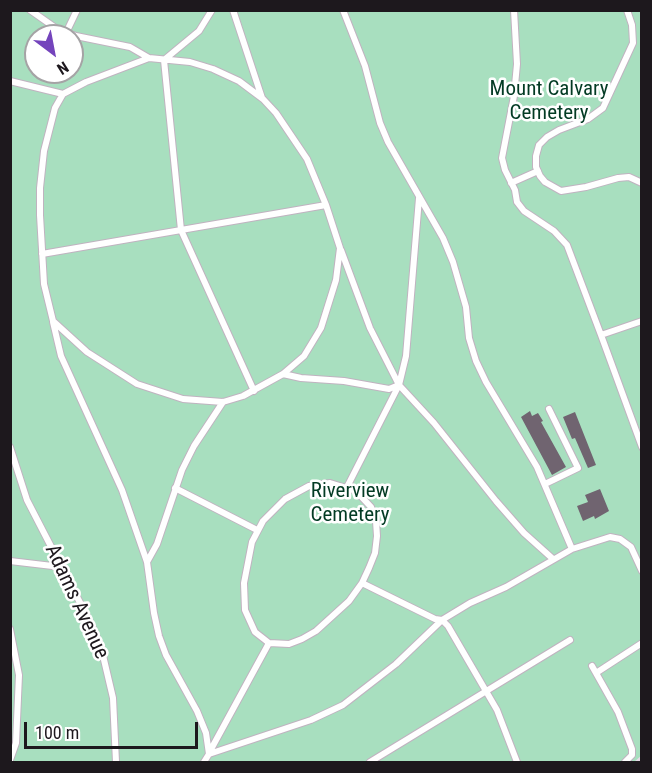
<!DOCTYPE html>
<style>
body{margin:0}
#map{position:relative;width:652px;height:773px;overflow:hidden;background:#e7dae7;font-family:"Roboto Condensed",sans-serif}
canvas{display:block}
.frame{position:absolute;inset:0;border:12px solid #1d181d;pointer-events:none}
.north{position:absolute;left:24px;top:24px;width:60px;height:60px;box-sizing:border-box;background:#fff;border:2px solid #a5a3a5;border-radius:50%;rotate:148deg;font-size:16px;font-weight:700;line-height:24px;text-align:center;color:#1d181d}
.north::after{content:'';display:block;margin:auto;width:21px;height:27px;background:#7444bc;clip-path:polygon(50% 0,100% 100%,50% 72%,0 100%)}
.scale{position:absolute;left:24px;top:722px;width:174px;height:27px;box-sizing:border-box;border:3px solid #1d181d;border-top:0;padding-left:8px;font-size:18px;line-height:21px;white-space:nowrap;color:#1d181d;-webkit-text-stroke:4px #fff;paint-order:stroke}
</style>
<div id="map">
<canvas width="652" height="773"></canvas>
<div class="frame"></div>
<div class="north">N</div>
<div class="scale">100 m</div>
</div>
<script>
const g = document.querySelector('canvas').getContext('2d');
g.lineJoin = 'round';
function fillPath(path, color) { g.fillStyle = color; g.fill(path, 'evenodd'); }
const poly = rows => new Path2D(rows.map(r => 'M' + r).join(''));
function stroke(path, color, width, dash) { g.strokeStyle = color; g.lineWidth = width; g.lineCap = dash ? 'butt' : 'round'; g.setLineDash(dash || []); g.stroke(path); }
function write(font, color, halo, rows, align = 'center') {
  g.font = font + ' "Roboto Condensed",sans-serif'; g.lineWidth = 5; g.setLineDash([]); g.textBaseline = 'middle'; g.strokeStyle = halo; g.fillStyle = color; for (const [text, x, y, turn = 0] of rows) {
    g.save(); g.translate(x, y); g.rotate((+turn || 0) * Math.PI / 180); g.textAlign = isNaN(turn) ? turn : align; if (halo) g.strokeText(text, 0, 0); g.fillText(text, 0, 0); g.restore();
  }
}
fillPath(poly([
 [10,11,641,11,642,755,634,762,11,762],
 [36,36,72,36,72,72,36,72]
]), '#a8dfbf');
fillPath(poly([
 [530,411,532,416,538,413,543,421,541,422,566,467,552,475,521,417],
 [575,412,596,465,588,468,575,438,572,439,563,417],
 [600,489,609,511,595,519,594,516,583,521,577,506,588,502,585,495]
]), '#706470');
const service = poly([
 [30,10,57,29,76,36,130,47,149,58],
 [212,10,199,31,164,60,181,230,254,391],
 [233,10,262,98],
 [343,10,365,66,380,123,388,142,443,238,453,262,466,307,469,338,476,361,486,382,537,467,572,549],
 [514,10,517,64,514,96,502,158,505,170,515,190,517,202,524,211,554,231,567,245,601,335,642,447],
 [627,10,632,25,633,43,603,108,588,119,559,130,547,137,539,145,536,156,536,167,540,176,545,182,561,191,586,187,618,178,629,177,642,183],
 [66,33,77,10],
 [10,81,63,94],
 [511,183,538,171],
 [341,250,370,328,399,385,434,423,496,501,524,533,553,559],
 [42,254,326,205,340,248,336,280,321,328,304,356,283,374,243,396,223,402,183,399,137,384,87,352,53,321,44,284,40,215,40,188,44,151,55,108,63,94,86,82,149,58,190,62,213,69,239,81,263,99,276,113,307,159,326,205],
 [53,322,61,356,122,490,147,562,154,613,159,636,166,655,197,711,206,733,209,754,204,762],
 [601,335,642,321],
 [283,374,301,378,344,381,389,389,399,385],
 [10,447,27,500,91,624,101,647,113,698,116,762],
 [330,483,356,491,371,507,376,521,377,536,375,553,369,568,362,583,349,601,316,631,302,639,289,644,269,643,255,632,245,610,244,583,252,542,263,521,285,499,309,486,330,483],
 [545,484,578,468,549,409],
 [347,487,399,385,406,356,419,198],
 [175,488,257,530],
 [10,561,61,567],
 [147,562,157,544,182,470,194,446,223,402],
 [362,583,435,619,442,620,448,626,497,710,517,762],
 [10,629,19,675,16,743,10,760],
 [592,666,618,712,632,749,632,755,625,762],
 [596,673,642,643],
 [209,753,269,643],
 [209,754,311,720,343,705,396,664,442,620,470,603,506,587,572,549,610,537,620,539,631,547,642,571],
 [370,762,570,640]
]);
stroke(service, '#c0b3c0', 8);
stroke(service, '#fff', 6);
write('21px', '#033b24', '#fff', [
 ["Mount Calvary",549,90],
 ["Cemetery",549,114],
 ["Riverview",350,492],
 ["Cemetery",350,516]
]);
write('21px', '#1d181d', '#fff', [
 ["Adams Avenue",76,602,65]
]);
</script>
